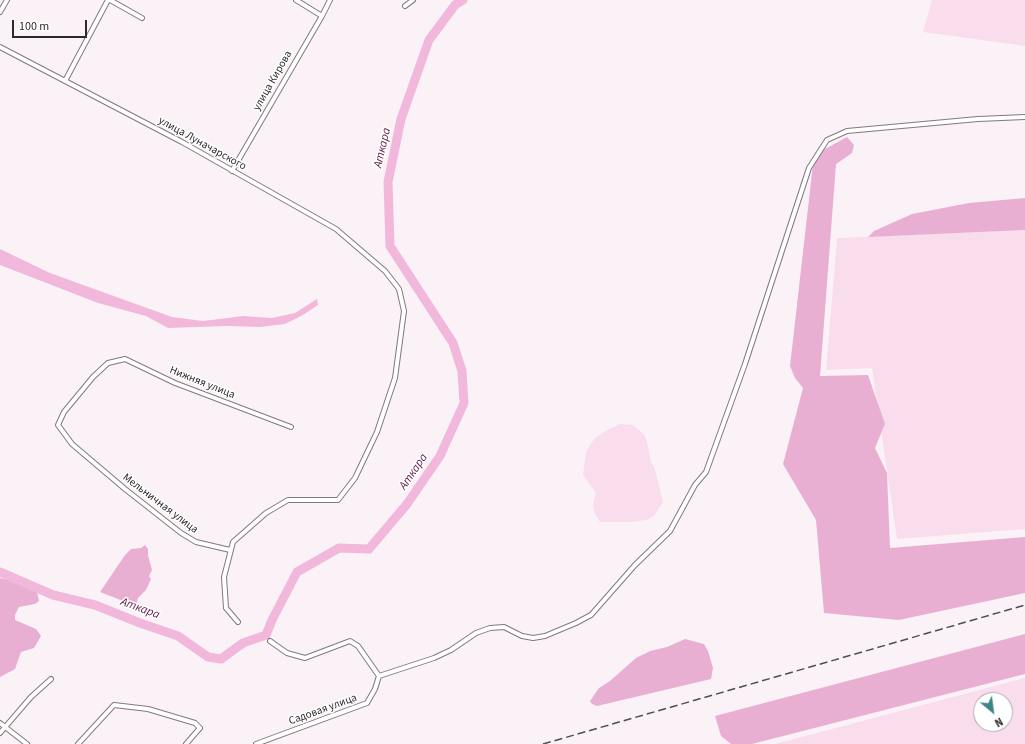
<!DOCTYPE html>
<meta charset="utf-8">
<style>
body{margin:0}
#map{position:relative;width:1025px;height:744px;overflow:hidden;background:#fbf2f7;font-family:"Source Sans 3",sans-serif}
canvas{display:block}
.north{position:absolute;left:973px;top:692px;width:40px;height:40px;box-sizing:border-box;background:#fff;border:1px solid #abaaab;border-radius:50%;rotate:151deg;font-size:11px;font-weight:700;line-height:16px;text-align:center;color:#2d2a2c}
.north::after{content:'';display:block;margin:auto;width:14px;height:18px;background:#3e8683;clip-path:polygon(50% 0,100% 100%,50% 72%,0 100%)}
.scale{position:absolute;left:12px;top:20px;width:75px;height:18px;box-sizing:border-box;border:2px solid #2d2a2c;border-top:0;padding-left:5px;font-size:12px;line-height:14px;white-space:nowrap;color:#2d2a2c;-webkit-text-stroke:3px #fff;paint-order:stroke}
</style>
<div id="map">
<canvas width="1025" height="744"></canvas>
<div class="north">N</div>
<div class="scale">100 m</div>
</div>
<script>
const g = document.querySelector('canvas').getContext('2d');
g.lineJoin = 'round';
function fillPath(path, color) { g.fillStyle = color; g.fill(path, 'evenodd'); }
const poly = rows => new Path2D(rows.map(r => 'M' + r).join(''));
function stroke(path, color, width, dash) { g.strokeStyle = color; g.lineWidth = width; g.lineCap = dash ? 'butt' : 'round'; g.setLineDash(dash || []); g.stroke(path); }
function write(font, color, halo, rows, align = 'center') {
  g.font = font + ' "Source Sans 3",sans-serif'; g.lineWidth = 3; g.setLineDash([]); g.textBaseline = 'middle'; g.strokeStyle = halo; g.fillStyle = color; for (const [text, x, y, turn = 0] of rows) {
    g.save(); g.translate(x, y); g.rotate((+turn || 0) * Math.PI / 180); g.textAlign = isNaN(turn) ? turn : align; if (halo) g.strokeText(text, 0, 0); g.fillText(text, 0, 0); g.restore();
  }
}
fillPath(poly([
 [932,0,1025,0,1025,46,923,32],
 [1025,230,1025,529,897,539,872,368,826,370,837,238],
 [620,424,633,425,644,434,647,442,651,462,655,469,663,502,654,516,647,520,630,522,600,522,595,514,593,505,596,493,583,475,586,452,594,439,607,430],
 [1025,678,1025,744,775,744],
 [981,700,1005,700,1005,724,981,724]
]), '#f9dded');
fillPath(poly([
 [847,137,854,145,852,153,836,164,820,376,868,375,885,424,875,448,887,473,890,548,1025,537,1025,593,899,620,824,613,816,520,783,464,803,388,795,378,790,366,814,155],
 [1025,198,1025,230,868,237,874,231,912,214,969,203],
 [145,545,148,549,148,555,152,570,149,576,151,579,146,590,138,598,136,606,100,592,125,555,131,549,141,548],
 [0,578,24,584,37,592,39,601,35,604,19,607,15,615,15,620,36,629,41,636,34,648,21,652,15,669,0,677],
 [1025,634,1025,674,752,744,731,744,721,736,715,716],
 [685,639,704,644,708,651,713,668,711,679,597,706,592,704,590,701,599,688,610,681,636,658,650,651,667,647]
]), '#e9afd2');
fillPath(poly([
 [0,249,50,273,172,317,203,321,243,316,272,318,295,313,317,299,318,305,303,315,285,324,260,327,226,326,168,328,146,316,98,303,0,265]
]), '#f2b8db');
stroke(poly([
 [0,572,53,595,95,605,140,623,178,636,208,657,221,659,243,643,266,635,272,620,297,572,339,548,369,549,407,504,440,456,464,403,462,371,453,343,390,246,388,182,401,119,429,40,455,5,463,0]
]), '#f2b8db', 9);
const street = poly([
 [110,0,142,18],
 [296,0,322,16],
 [405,6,413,0],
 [0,12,7,0],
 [0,47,182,142,336,229,385,271,399,289,404,311,395,378,377,432,355,478,338,500,288,500,266,513,233,542,224,577,226,608,238,622],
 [65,81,108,0],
 [232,171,322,16,330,0],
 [230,550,196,542,181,533,125,489,72,444,58,425,64,412,93,377,108,363,125,359,175,383,291,427],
 [270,641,287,653,305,658,350,641,358,646,379,676],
 [379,676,434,658,451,650,476,633,490,628,504,627,522,636,533,638,545,636,576,623,591,615,635,565,670,531,695,485,706,472,745,364,809,168,827,140,847,131,978,119,1025,117],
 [0,723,27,744],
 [0,733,31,697,51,679],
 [78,744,114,705,148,709,195,723,200,728,186,744],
 [256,744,367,703,375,689,379,676]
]);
stroke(street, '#81797e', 6);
stroke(street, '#fff', 4);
stroke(poly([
 [543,744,1025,605]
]), '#514d4f', 1.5, [8, 4]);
write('11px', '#2d2a2c', '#fff', [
 ["улица Кирова",273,81,-60],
 ["улица Луначарского",202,144,29],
 ["Нижняя улица",202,383,22],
 ["Мельничная улица",160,504,37],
 ["Садовая улица",323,710,-20]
]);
write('italic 12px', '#62204d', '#fff', [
 ["Аткара",383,148,-77],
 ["Аткара",414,472,-56],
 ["Аткара",140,609,20]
]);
</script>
